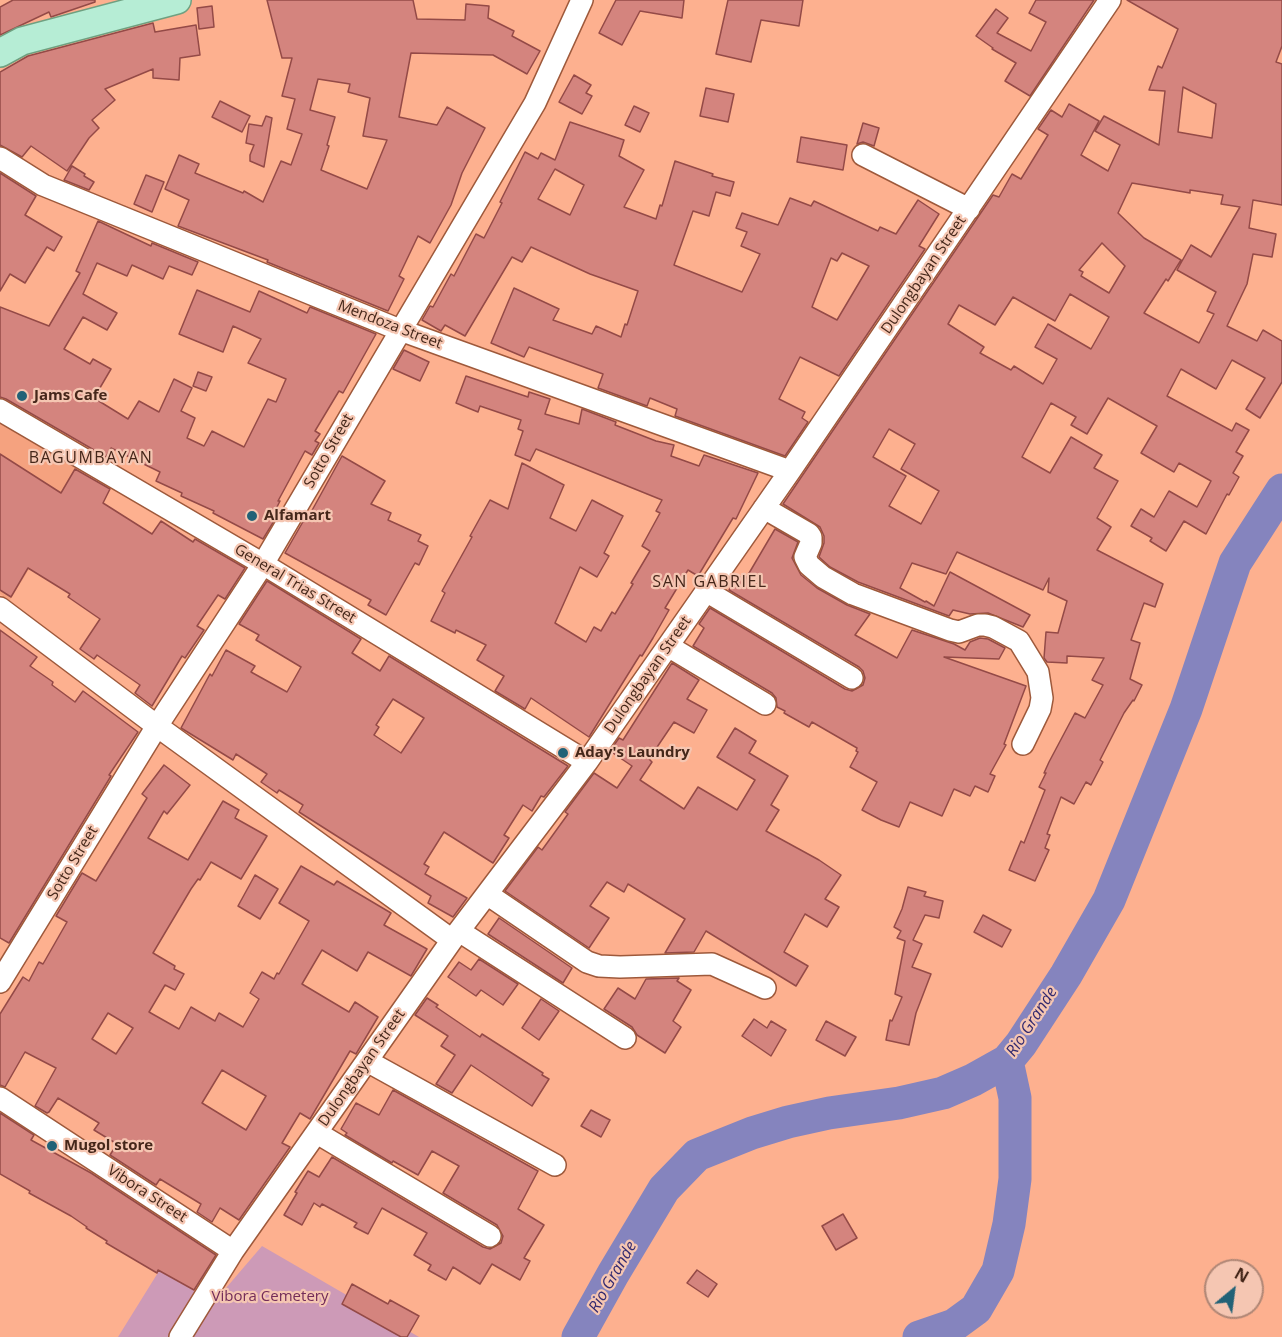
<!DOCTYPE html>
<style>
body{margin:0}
#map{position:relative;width:1282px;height:1337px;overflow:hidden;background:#fdb08f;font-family:"Open Sans",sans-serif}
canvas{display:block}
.north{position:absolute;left:1204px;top:1259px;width:60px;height:60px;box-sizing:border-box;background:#f5c6b2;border:2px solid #af8675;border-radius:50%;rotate:29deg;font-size:16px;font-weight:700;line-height:24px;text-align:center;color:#45271a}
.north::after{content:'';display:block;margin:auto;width:21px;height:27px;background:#226277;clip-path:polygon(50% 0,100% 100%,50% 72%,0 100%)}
</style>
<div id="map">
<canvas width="1282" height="1337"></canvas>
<div class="north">N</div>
</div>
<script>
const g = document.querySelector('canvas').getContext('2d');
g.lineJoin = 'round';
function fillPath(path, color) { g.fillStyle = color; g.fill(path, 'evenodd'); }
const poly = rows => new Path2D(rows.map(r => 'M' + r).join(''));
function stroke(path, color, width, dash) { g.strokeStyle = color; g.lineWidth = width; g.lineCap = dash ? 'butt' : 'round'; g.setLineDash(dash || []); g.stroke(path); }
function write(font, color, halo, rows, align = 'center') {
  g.font = font + ' "Open Sans",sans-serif'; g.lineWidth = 4.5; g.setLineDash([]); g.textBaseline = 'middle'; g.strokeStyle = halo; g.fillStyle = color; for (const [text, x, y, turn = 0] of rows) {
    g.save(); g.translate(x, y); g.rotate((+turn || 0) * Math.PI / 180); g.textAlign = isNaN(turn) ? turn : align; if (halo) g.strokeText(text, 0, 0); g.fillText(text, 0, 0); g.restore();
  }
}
fillPath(poly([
 [0,415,92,468,10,600,0,594]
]), '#f5a27f');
fillPath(poly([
 [262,1246,419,1337,118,1337,159,1271,214,1302]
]), '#cd9ab7');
stroke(poly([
 [578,1337,613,1274,664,1189,697,1155,752,1133,788,1122,829,1113,899,1103,943,1093,973,1080,1007,1061,1021,1044,1066,975,1109,900,1186,709,1235,563,1282,490],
 [919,1337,954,1325,976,1309,998,1271,1009,1224,1015,1179,1015,1098,1007,1061]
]), '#8584be', 33);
const building = poly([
 [13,0,95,0,95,2,51,17,49,12,0,35,0,7,13,0],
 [267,0,413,0,417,19,465,20,466,4,489,6,488,18,514,31,512,36,540,51,527,74,493,55,411,53,399,117,437,125,447,107,485,128,462,173,451,205,430,243,418,236,399,276,404,279,388,311,267,262,268,260,178,226,189,200,165,189,179,155,199,164,195,173,243,193,244,191,263,202,281,161,291,165,302,134,287,129,295,99,282,96,292,58,282,58,267,0],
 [318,79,350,84,348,92,370,98,363,136,387,140,367,189,321,170,329,146,327,145,335,117,310,110,318,79],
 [616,0,684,0,682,18,640,11,622,45,599,33,616,0],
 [728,0,803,0,799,26,761,20,751,62,716,54,728,0],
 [1036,0,1094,0,1030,96,1005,81,1016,63,992,49,993,48,976,36,996,9,1008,18,997,33,1031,51,1046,22,1029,13,1036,0],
 [1127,0,1282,0,1282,46,1276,62,1282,64,1282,205,1253,200,1249,228,1276,234,1272,257,1253,254,1247,284,1227,326,1257,341,1263,330,1282,341,1282,382,1260,418,1246,409,1265,378,1232,360,1216,389,1181,369,1167,396,1232,431,1236,423,1249,430,1236,452,1243,456,1233,473,1239,477,1229,495,1227,494,1206,534,1184,521,1166,551,1150,541,1152,538,1131,526,1141,509,1154,517,1169,491,1197,507,1211,481,1179,463,1174,472,1141,453,1157,426,1108,398,1087,434,1071,425,1076,417,1051,403,1022,457,1050,473,1071,437,1102,455,1094,468,1118,481,1097,518,1111,527,1097,550,1163,584,1155,607,1144,603,1131,640,1140,643,1130,679,1142,685,1134,701,1133,700,1124,713,1100,760,1103,762,1091,785,1086,782,1074,804,1061,797,1047,834,1050,835,1045,848,1049,850,1035,881,1009,870,1021,841,1024,843,1045,790,1039,787,1046,773,1044,773,1049,762,1075,713,1085,718,1103,685,1092,680,1104,658,1067,656,1067,663,1047,662,1044,658,1046,632,1058,633,1067,601,1048,592,1049,578,1043,590,957,552,946,574,912,563,900,588,925,602,926,601,934,606,950,572,1030,615,1023,627,988,613,970,614,953,610,949,616,858,582,830,567,819,557,824,543,824,536,820,527,783,504,993,195,999,197,1012,174,1021,179,1048,135,1038,129,1051,110,1062,117,1069,104,1099,121,1081,155,1108,171,1120,145,1095,131,1104,116,1159,145,1165,91,1149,90,1158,66,1162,68,1178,29,1127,0],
 [1183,87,1216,104,1212,138,1178,132,1183,87],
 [1132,183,1190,193,1190,190,1223,195,1221,204,1240,207,1211,257,1191,245,1177,270,1216,292,1207,311,1214,314,1199,343,1144,313,1166,279,1168,281,1181,260,1144,238,1118,213,1132,183],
 [1102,243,1125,266,1109,293,1081,276,1083,272,1079,270,1102,243],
 [1070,294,1109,317,1091,349,1048,324,1035,347,1057,359,1043,384,1014,366,1011,370,980,353,984,347,948,324,959,305,995,325,1013,297,1055,321,1070,294],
 [889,429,915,444,901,469,939,491,921,524,889,506,906,476,873,457,889,429],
 [212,6,214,27,199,29,197,8,212,6],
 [153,23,155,32,196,25,200,55,180,58,179,80,153,78,153,69,105,89,115,100,92,120,99,128,89,138,67,171,31,146,22,157,0,145,0,72,28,56,153,23],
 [574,75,591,85,586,93,592,96,582,114,559,102,574,75],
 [706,88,734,94,728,122,700,116,706,88],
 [220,101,250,116,242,132,212,117,220,101],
 [634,106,649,113,640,132,625,125,634,106],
 [266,116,272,118,264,167,250,161,250,155,254,145,246,143,249,124,262,126,266,116],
 [570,122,624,140,619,156,644,170,624,207,656,219,660,205,662,206,675,161,713,174,712,176,734,182,730,196,716,192,709,216,693,211,674,265,742,292,760,254,741,246,747,232,736,228,742,213,778,225,790,198,811,206,814,201,878,231,880,227,896,234,918,200,939,214,919,246,925,249,839,376,800,357,779,399,805,412,802,418,808,422,785,456,675,416,677,409,650,398,647,406,598,388,603,374,529,347,524,357,491,343,514,288,559,309,553,320,592,334,596,326,621,337,625,324,627,325,638,291,590,274,531,247,522,262,512,257,465,336,445,325,441,331,422,320,430,306,433,307,451,274,454,276,476,234,484,238,502,203,500,202,525,152,538,159,541,153,555,160,570,122],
 [555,169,584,185,570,215,538,199,555,169],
 [842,253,869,266,837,320,812,307,831,258,837,261,842,253],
 [863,123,879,128,874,146,863,142,857,144,863,123],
 [801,137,847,145,843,170,797,162,801,137],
 [72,166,85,174,84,176,94,182,89,190,64,180,72,166],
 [0,173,36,196,25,215,62,237,54,251,47,247,25,283,10,274,0,291,0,173],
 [146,175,164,182,152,212,134,204,146,175],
 [98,221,151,246,152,243,198,262,192,275,169,266,163,279,132,265,127,276,97,263,83,294,117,313,107,330,83,317,64,349,90,364,93,359,111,369,94,398,128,419,139,401,159,412,174,379,192,388,181,411,195,418,187,438,204,446,212,431,244,447,268,399,276,402,286,379,248,363,261,339,233,326,223,352,179,334,197,290,250,312,259,291,307,313,310,307,376,334,343,393,339,391,315,431,320,434,315,441,319,443,312,455,305,451,278,501,280,501,271,519,274,521,263,539,213,513,214,511,181,496,182,493,156,481,160,472,111,448,106,457,6,399,0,397,0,307,49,326,80,273,76,271,98,221],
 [404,350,429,362,420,381,393,369,404,350],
 [198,372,212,377,206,391,193,386,198,372],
 [466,376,528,397,529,392,550,399,545,414,579,424,582,409,616,422,615,425,656,441,674,445,671,456,699,466,704,455,758,473,736,519,733,518,698,576,688,570,665,608,669,610,653,638,642,656,640,655,589,737,531,698,525,709,495,691,504,676,477,660,486,645,456,630,455,633,431,621,445,593,442,591,472,537,470,536,490,500,508,509,522,463,564,485,550,518,576,531,592,500,623,516,604,553,609,556,597,577,580,567,555,623,586,642,594,627,601,631,612,612,615,614,633,584,631,583,650,551,642,546,660,513,656,511,662,500,536,449,530,461,515,455,523,431,518,429,521,420,480,406,478,412,456,403,466,376],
 [0,454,61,493,75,469,110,489,103,503,152,534,161,521,193,542,195,539,245,568,225,599,218,595,197,626,204,630,185,658,182,656,152,706,135,693,140,685,97,655,94,659,80,649,100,619,68,597,70,594,28,568,11,597,0,590,0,454],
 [342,456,385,481,371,504,391,513,388,520,421,535,418,541,428,546,419,565,415,563,386,615,368,605,371,600,285,553,308,513,310,514,342,456],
 [775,529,798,542,792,558,801,575,817,588,847,605,870,614,855,635,897,658,912,630,954,644,965,650,970,642,980,638,988,639,1005,648,999,659,944,657,1026,686,1004,744,1006,745,990,774,995,776,988,792,975,786,970,796,954,789,942,816,910,802,899,827,881,820,862,810,877,782,850,767,858,752,856,751,857,748,812,722,809,727,784,713,785,711,777,707,776,698,772,693,693,646,704,628,699,624,710,608,845,689,852,691,863,685,865,678,863,671,859,667,729,590,737,575,745,580,775,529],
 [267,581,361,639,352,653,380,671,389,656,568,766,544,797,541,796,532,811,523,805,504,835,509,838,493,863,444,832,424,864,429,867,425,874,467,898,453,917,428,903,431,896,299,812,303,805,279,790,277,793,261,782,267,774,236,754,233,760,181,728,210,674,212,676,226,650,255,666,251,672,287,692,301,667,256,640,259,635,239,624,267,581],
 [393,699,424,718,401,753,374,735,379,727,376,725,393,699],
 [0,630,37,657,30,666,53,682,52,685,75,702,83,691,138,732,109,775,111,776,9,943,0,938,0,630],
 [672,663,699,680,687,699,707,710,694,733,674,722,649,759,652,762,640,780,684,809,698,787,737,810,755,780,717,757,735,728,756,741,749,753,788,776,771,805,779,810,766,831,819,860,841,875,825,899,839,907,827,927,805,914,784,952,808,966,796,986,706,931,694,952,665,953,685,919,628,884,624,892,607,882,590,906,609,918,589,948,505,891,538,847,542,850,568,814,565,812,594,773,617,788,632,766,610,751,619,738,623,740,672,663],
 [164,765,190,785,167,814,164,811,148,838,188,860,223,801,239,810,235,818,267,836,241,879,211,862,200,880,198,879,191,889,153,953,175,966,174,969,184,974,175,990,165,985,149,1012,179,1029,191,1007,215,1021,219,1013,243,1027,259,999,250,993,262,972,274,979,277,973,279,974,309,921,279,903,301,866,334,885,337,881,391,913,384,925,427,949,411,976,368,952,357,971,322,950,302,984,349,1012,355,1002,378,1017,356,1054,350,1051,310,1119,300,1113,282,1143,290,1147,239,1220,220,1208,212,1222,197,1212,201,1204,160,1179,156,1185,110,1155,117,1144,94,1130,99,1123,58,1098,49,1112,47,1113,35,1106,56,1068,25,1052,5,1087,0,1085,0,1014,23,977,29,981,39,962,43,964,67,922,56,916,82,873,96,881,147,798,142,794,164,765],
 [108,1013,133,1028,116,1054,92,1039,108,1013],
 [222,1070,266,1096,246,1130,202,1103,222,1070],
 [255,875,278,889,260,919,238,906,255,875],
 [908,887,926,892,924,896,943,901,939,918,925,915,913,940,922,944,912,967,931,974,916,1013,909,1045,886,1040,890,1020,892,1021,902,997,895,994,905,941,897,938,901,931,894,927,902,909,908,887],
 [983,915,1011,930,1002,947,974,932,983,915],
 [499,918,572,968,563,983,488,934,499,918],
 [479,959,518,984,503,1005,481,990,476,996,448,977,459,962,471,970,479,959],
 [679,978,677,981,691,990,673,1021,681,1027,665,1053,637,1035,632,1027,604,1009,618,988,635,999,646,979,679,978],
 [427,998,438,1005,436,1007,480,1037,482,1034,543,1073,542,1075,549,1079,532,1106,471,1065,452,1093,436,1084,455,1055,441,1046,448,1036,415,1015,427,998],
 [541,999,559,1011,539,1040,522,1028,541,999],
 [754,1019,767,1028,771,1021,786,1030,771,1056,742,1036,754,1019],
 [826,1021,856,1037,845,1056,816,1040,826,1021],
 [393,1090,538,1171,518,1209,544,1225,524,1258,530,1261,520,1280,492,1264,480,1284,453,1267,446,1280,428,1270,431,1265,414,1255,427,1233,382,1208,368,1234,354,1227,357,1223,322,1204,320,1207,314,1203,302,1225,284,1215,297,1193,295,1192,308,1171,319,1177,332,1157,483,1247,490,1249,501,1243,503,1236,497,1225,443,1193,459,1166,432,1151,418,1175,393,1161,392,1163,345,1135,347,1133,341,1129,356,1103,379,1115,393,1090],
 [591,1110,610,1120,601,1137,581,1126,591,1110],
 [0,1113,34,1135,31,1140,91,1173,216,1255,194,1290,158,1270,157,1273,106,1243,107,1241,86,1228,87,1227,71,1216,29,1193,30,1191,0,1174,0,1113],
 [843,1214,857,1238,836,1250,822,1226,843,1214],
 [697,1270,717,1284,708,1297,687,1283,697,1270],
 [352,1284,388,1304,390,1300,419,1316,407,1337,401,1337,342,1304,352,1284]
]);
fillPath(building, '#d4847e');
stroke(building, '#944a47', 1.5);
const minor = poly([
 [863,155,969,209],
 [0,158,43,185,400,330,790,471],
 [0,410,263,564,587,762],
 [764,508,809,534,811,537,811,543,805,557,809,565,823,577,853,594,950,630,959,632,978,625,985,625,993,627,1019,641,1038,672,1042,698,1040,709,1023,744],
 [706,591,852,678],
 [0,608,157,726,452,940],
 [668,646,765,704],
 [487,894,587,962,599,966,620,967,712,964,765,988],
 [459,931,625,1038],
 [0,982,157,726,263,564,535,103,582,0],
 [367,1061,555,1165],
 [0,1098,233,1251],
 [317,1133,490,1236],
 [180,1337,233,1251,452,940,587,762,790,471,1110,0]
]);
const major = poly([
 [0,53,22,41,177,0]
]);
stroke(minor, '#9e593b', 24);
stroke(major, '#6fa081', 30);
stroke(minor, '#fff', 21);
stroke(major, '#b6edd5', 27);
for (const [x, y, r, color] of [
 [22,396,6,"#226277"],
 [252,516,6,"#226277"],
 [563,753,6,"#226277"],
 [52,1146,6,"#226277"]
]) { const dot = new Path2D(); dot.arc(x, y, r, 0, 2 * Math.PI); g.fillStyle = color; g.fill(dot); stroke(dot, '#f5c6b2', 2); }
write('15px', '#45271a', '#f5c6b2', [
 ["Dulongbayan Street",924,275,-56],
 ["Mendoza Street",390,325,21],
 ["Sotto Street",329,451,-60],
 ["General Trias Street",295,584,31],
 ["Dulongbayan Street",648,675,-55],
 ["Sotto Street",73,863,-59],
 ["Dulongbayan Street",362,1068,-55],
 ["Vibora Street",147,1194,33]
]);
write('bold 15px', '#45271a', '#f5c6b2', [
 ["Jams Cafe",34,396],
 ["Alfamart",264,516],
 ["Aday's Laundry",575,753],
 ["Mugol store",64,1146]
], 'left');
write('15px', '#732c59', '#f5c6b2', [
 ["Vibora Cemetery",270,1297]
]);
g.letterSpacing = '1.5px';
write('16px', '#45271a', '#f5c6b2', [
 ["BAGUMBAYAN",91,458],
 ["SAN GABRIEL",710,582]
]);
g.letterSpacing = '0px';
write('italic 16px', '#332a6f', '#f5c6b2', [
 ["Rio Grande",1032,1022,-57],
 ["Rio Grande",613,1277,-60]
]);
</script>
